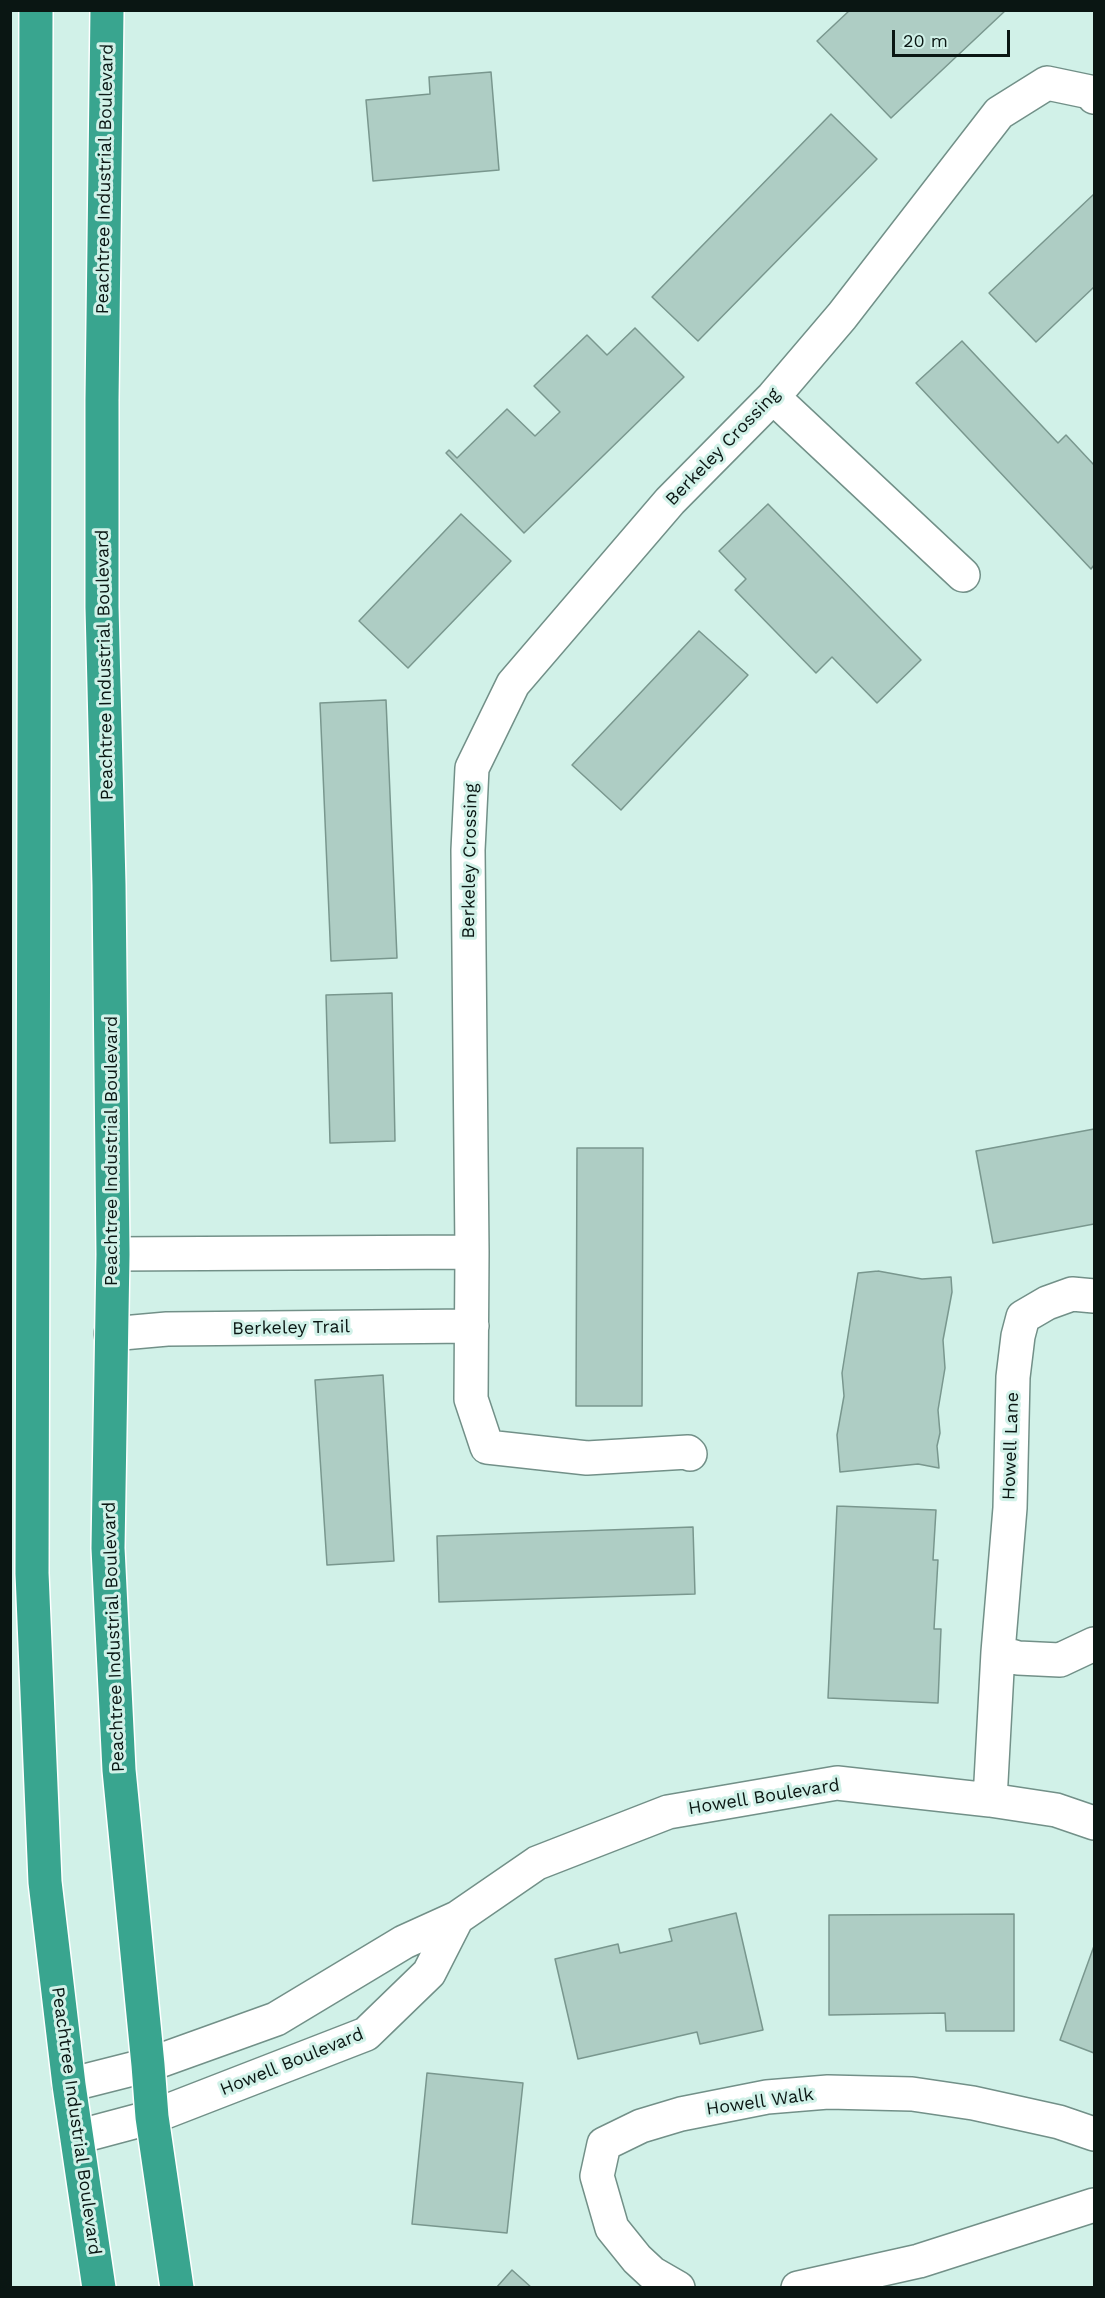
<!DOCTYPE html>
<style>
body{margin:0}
#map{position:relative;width:1105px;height:2298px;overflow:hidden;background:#d1f1e8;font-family:"Work Sans",sans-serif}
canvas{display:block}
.frame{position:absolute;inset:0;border:12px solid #0a1613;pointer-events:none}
.scale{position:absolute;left:892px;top:30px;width:118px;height:27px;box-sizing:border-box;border:3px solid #0a1613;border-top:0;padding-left:8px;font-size:18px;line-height:21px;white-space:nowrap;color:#0a1613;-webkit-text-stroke:4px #d1f1e8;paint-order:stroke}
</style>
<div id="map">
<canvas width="1105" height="2298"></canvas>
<div class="frame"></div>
<div class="scale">20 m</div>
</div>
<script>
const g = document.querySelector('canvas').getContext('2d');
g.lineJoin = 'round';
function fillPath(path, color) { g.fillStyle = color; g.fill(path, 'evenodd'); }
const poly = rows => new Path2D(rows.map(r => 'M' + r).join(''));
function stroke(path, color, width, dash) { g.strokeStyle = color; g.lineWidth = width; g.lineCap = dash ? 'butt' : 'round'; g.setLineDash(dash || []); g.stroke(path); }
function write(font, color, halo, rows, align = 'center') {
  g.font = font + ' "Work Sans",sans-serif'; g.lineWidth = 6; g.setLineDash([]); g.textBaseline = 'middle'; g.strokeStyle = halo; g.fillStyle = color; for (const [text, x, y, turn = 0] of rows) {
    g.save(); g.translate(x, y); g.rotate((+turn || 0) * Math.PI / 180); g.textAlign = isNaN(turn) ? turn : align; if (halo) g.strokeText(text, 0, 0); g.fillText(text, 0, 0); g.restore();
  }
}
const building = poly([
 [850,10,1006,10,891,118,817,41,850,10],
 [491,72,499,170,373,181,366,100,430,94,429,77,491,72],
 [831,114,877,159,698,341,652,297,831,114],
 [1094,194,1094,287,1036,342,989,293,1094,194],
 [635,328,684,377,524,533,446,453,449,450,457,458,507,409,535,436,560,412,534,386,587,335,607,355,635,328],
 [962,341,1058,443,1066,435,1094,465,1094,565,1091,569,916,383,962,341],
 [768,504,921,660,877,703,832,657,816,673,735,590,746,579,719,551,768,504],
 [461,514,511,561,408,668,359,621,461,514],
 [699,631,748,675,621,810,572,765,699,631],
 [386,700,397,958,331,961,320,703,386,700],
 [392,993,395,1141,330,1143,326,995,392,993],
 [1094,1129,1094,1224,993,1243,976,1151,1094,1129],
 [577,1148,643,1148,642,1406,576,1406,577,1148],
 [878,1271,922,1279,951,1277,952,1292,943,1340,945,1368,938,1410,940,1433,937,1446,939,1468,918,1464,840,1472,837,1435,844,1396,842,1373,858,1273,878,1271],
 [383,1375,394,1561,327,1565,315,1380,383,1375],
 [837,1506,936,1510,933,1560,938,1560,934,1629,941,1629,938,1703,828,1698,837,1506],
 [693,1527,695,1594,439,1602,437,1536,693,1527],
 [736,1913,763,2030,700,2044,697,2032,578,2059,555,1959,618,1944,620,1953,672,1941,669,1929,736,1913],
 [1014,1914,1014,2031,946,2031,945,2013,829,2015,829,1915,1014,1914],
 [1094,1946,1094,2053,1060,2040,1094,1946],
 [427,2073,523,2083,507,2233,412,2224,427,2073],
 [512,2270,532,2288,496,2288,512,2270]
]);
fillPath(building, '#aecdc4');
stroke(building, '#79978e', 1.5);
const minor = poly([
 [773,397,963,575],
 [113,1254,472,1252],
 [1094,1296,1072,1294,1047,1303,1023,1317,1018,1336,1013,1377,1010,1508,998,1652,1018,1658,1060,1660,1094,1644],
 [111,1334,167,1329,472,1326],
 [690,1454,688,1452,587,1458,487,1447,471,1399,472,1252,468,850,472,768,513,684,670,501,773,397,842,316,999,113,1047,83,1090,92,1094,97],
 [990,1800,998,1652],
 [69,2085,148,2065,276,2019,404,1942,457,1918,537,1863,668,1812,837,1783,990,1800,1056,1810,1094,1823],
 [77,2137,152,2117,366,2034,429,1973,457,1918],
 [678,2288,652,2273,637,2259,612,2228,597,2176,604,2144,641,2126,681,2114,767,2097,828,2092,912,2094,973,2103,1059,2122,1094,2134],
 [798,2288,919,2261,1094,2205]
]);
const highway = poly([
 [36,10,32,1573,45,1882,69,2085,99,2288],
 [107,10,102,400,102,607,109,885,113,1254,108,1548,119,1770,148,2065,152,2117,177,2288]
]);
stroke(minor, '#729088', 36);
stroke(highway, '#fff', 36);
stroke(minor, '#fff', 33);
stroke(highway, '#39a58f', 33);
write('18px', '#0a1613', '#d1f1e8', [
 ["Peachtree Industrial Boulevard",105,179,-89],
 ["Berkeley Crossing",723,447,-46],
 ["Peachtree Industrial Boulevard",105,665,-91],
 ["Berkeley Crossing",470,861,-89],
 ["Peachtree Industrial Boulevard",112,1151,-90],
 ["Berkeley Trail",291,1328,-1],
 ["Howell Lane",1011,1446,-88],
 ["Peachtree Industrial Boulevard",114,1637,-92],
 ["Howell Boulevard",764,1797,-9],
 ["Howell Boulevard",292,2062,-22],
 ["Howell Walk",760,2102,-8],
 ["Peachtree Industrial Boulevard",76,2121,82]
]);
</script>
